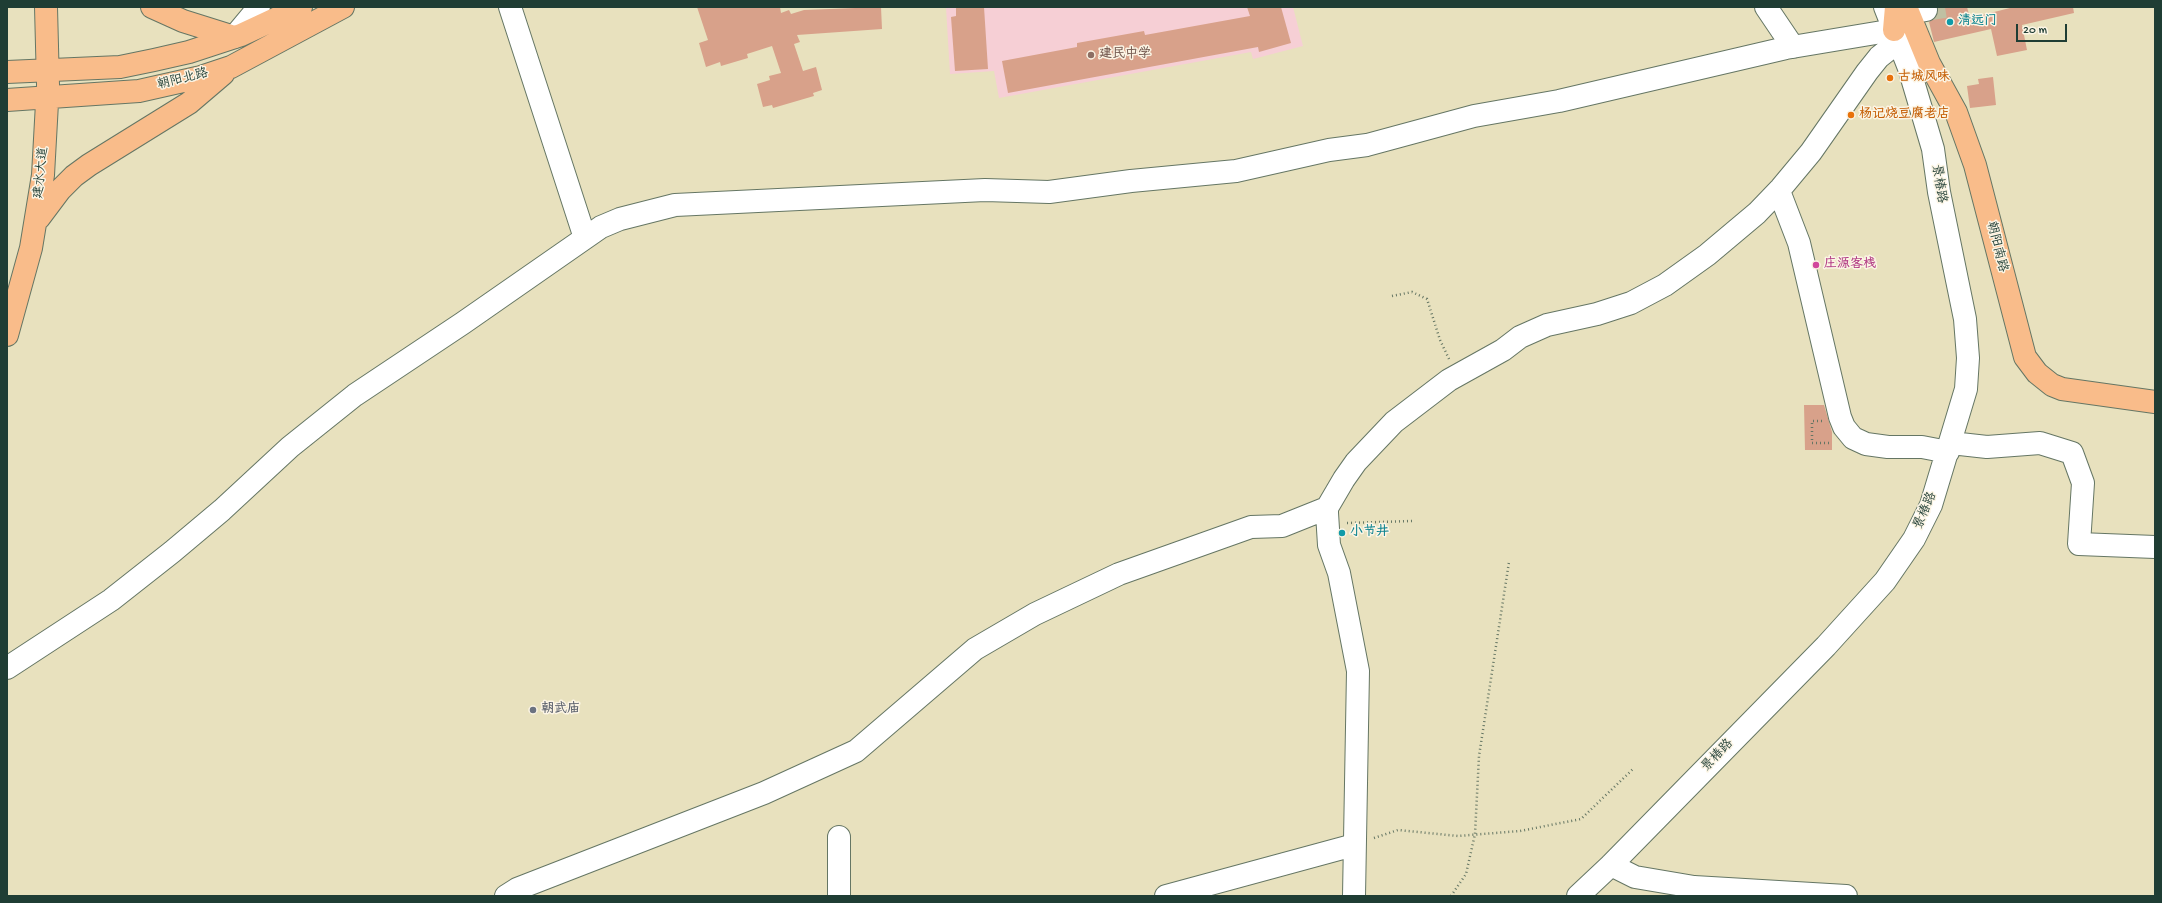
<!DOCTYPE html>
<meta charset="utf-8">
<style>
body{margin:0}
#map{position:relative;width:2162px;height:903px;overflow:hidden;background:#e8e1be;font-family:"Gochi Hand",sans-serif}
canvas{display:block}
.frame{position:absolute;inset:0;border:8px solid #1f3d34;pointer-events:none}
.scale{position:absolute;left:2016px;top:24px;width:51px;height:18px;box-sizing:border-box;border:2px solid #1f3d34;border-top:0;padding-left:5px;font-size:12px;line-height:14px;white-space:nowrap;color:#1f3d34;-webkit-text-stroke:3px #fcf5e5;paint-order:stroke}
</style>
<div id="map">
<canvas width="2162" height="903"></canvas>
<div class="frame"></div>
<div class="scale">20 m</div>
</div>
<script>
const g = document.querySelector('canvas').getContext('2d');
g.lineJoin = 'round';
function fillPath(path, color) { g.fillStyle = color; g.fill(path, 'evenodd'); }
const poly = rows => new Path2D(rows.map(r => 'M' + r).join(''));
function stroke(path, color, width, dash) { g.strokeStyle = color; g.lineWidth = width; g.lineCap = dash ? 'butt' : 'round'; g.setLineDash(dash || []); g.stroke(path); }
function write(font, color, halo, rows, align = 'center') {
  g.font = font + ' "Gochi Hand","LXGW WenKai TC",sans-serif'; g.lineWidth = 3; g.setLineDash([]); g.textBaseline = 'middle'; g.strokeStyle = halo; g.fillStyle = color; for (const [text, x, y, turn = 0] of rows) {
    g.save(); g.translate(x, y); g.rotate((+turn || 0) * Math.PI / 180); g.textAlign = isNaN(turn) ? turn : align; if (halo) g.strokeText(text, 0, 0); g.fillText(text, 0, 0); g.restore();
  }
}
fillPath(poly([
 [946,7,1293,7,1303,46,1253,59,1251,52,999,98,994,71,950,74]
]), '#f6cfd5');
fillPath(poly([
 [697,7,780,7,781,13,789,10,791,14,804,10,881,7,882,29,797,35,800,42,794,44,803,71,816,67,822,90,813,93,814,96,773,108,772,105,763,107,757,84,770,80,769,76,781,73,772,46,747,54,748,58,721,66,720,62,706,67,699,43,708,40],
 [956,7,984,7,988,69,955,71,951,17,956,16],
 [1247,7,1281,7,1291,43,1259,52,1258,47,1008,93,1002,61,1077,47,1077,43,1144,31,1145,35,1250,16],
 [1938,7,1967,7,1970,18,2014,7,2073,7,2074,13,2022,25,2027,50,1997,56,1991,29,1934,42,1929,22,1938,15],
 [1993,77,1996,105,1970,108,1967,86,1979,84,1978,79],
 [1804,405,1824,405,1832,432,1832,450,1805,450]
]), '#d8a18a');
stroke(poly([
 [1926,10,1945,7]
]), '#c0c0a2', 22, [22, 11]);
const minor = poly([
 [510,7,585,238],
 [1766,7,1793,47],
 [1909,13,1926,10],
 [234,37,259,7],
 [1779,191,1799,243,1840,417,1844,427,1853,438,1866,444,1888,447,1922,447,1948,452],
 [1951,443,1987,447,2040,443,2072,453,2083,483,2079,544,2155,547],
 [7,668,111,600,172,552,222,510,290,447,355,395,463,323,601,227,620,219,675,205,985,190,1049,192,1131,181,1236,171,1329,150,1367,145,1474,116,1559,101,1786,48,1894,30],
 [839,837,839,896],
 [1611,865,1635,877,1694,887,1846,896],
 [506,896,517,889,764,793,856,751,975,649,1035,614,1119,574,1251,527,1282,526,1327,508],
 [1166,896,1354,845],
 [1354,896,1358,671,1339,573,1329,545,1327,513,1327,508,1344,479,1356,462,1394,422,1449,380,1503,350,1520,337,1547,325,1597,314,1631,303,1665,285,1707,255,1757,213,1781,188,1811,152,1867,72,1879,57,1898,42],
 [1578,896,1611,865,1826,646,1885,581,1914,539,1931,505,1966,389,1968,358,1965,319,1939,192,1933,149,1909,68,1885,7]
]);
const major = poly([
 [152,7,183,21,234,37],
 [1906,7,1929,63,1956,112,1975,165,2025,357,2037,373,2052,385,2062,389,2155,402],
 [1894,30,1896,7],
 [7,72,120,67,154,60,189,52,241,35,301,7],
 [7,100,139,91,201,77,231,67,343,7],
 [39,218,60,190,74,176,89,165,189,103,223,74],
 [7,335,31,248,43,175,48,85,46,7]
]);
stroke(minor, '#657664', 24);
stroke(major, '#657664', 24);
stroke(poly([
 [1392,296,1412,292,1427,299,1440,340,1449,359],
 [1822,421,1812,421,1812,443,1832,443],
 [1347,523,1412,521],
 [1374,838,1398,830,1458,836,1520,831,1581,819,1633,769],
 [1451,896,1466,874,1475,834,1479,756,1509,562]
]), '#657664', 2.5, [1, 3]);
stroke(minor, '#fff', 22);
stroke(major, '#f9bc8a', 22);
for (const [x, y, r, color] of [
 [1950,22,4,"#0f9aa8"],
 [1091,55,4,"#8d6e63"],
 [1890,78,4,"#e8710a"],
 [1851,115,4,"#e8710a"],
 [1816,265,4,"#d1479c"],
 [1342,533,4,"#0f9aa8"],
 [533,710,4,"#6b7280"]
]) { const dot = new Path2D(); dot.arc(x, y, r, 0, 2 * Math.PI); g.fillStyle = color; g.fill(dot); stroke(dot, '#fcf5e5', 1.5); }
write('bold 13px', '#0d838f', '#fcf5e5', [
 ["清远门",1958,22],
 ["小节井",1350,533]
], 'left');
write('bold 13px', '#785e54', '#fcf5e5', [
 ["建民中学",1099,55]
], 'left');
write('bold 13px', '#c56008', '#fcf5e5', [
 ["古城风味",1898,78],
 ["杨记烧豆腐老店",1859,115]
], 'left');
write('13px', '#1f3d34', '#fcf5e5', [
 ["朝阳北路",183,80,-14],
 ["建水大道",42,173,-84],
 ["景椿路",1938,184,81],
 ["朝阳南路",1996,247,76],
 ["景椿路",1926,511,-67],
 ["景椿路",1718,756,-46]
]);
write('bold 13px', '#b23c85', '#fcf5e5', [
 ["庄源客栈",1824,265]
], 'left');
write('bold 13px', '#5b616d', '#fcf5e5', [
 ["朝武庙",541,710]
], 'left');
</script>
